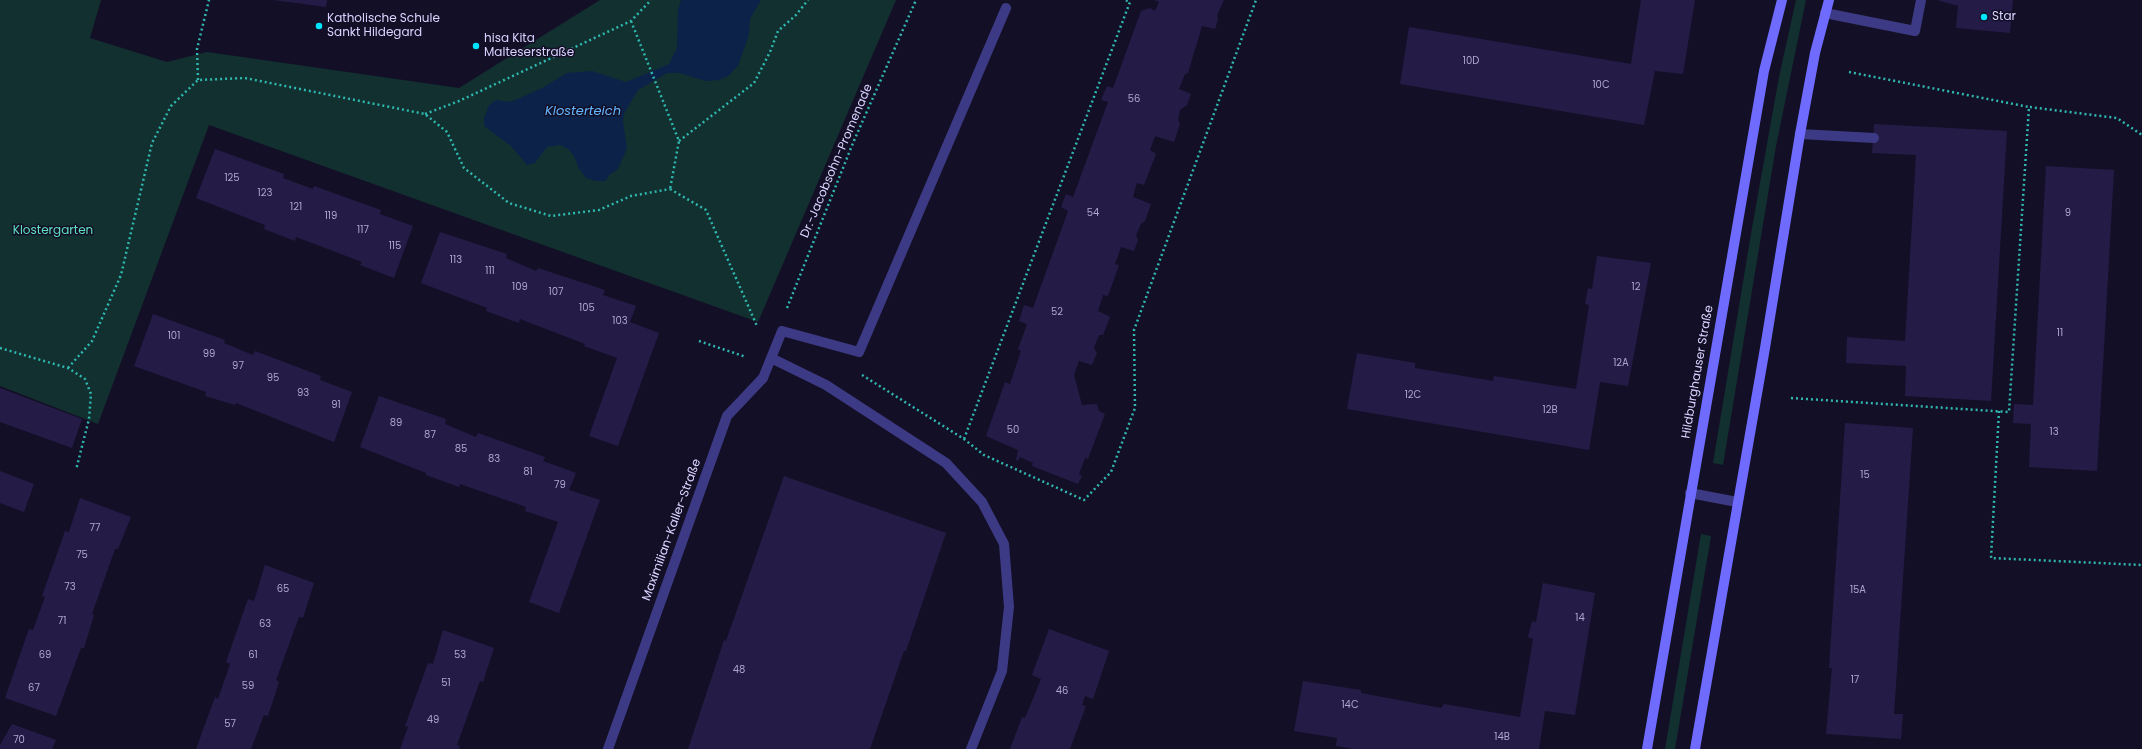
<!DOCTYPE html>
<meta charset="utf-8">
<style>
body{margin:0}
canvas{display:block;background:#130f26}
</style>
<canvas width="2142" height="749"></canvas>
<script>
const g = document.querySelector('canvas').getContext('2d');
g.lineJoin = 'round';
function fillPath(path, color) { g.fillStyle = color; g.fill(path, 'evenodd'); }
const poly = rows => new Path2D(rows.map(r => 'M' + r).join(''));
function stroke(path, color, width, dash) { g.strokeStyle = color; g.lineWidth = width; g.lineCap = dash ? 'butt' : 'round'; g.setLineDash(dash || []); g.stroke(path); }
function write(font, color, halo, rows, align = 'center') {
  g.font = font + ' Poppins,sans-serif'; g.lineWidth = 3; g.setLineDash([]); g.textBaseline = 'middle'; g.strokeStyle = halo; g.fillStyle = color; for (const [text, x, y, turn = 0] of rows) {
    g.save(); g.translate(x, y); g.rotate((+turn || 0) * Math.PI / 180); g.textAlign = isNaN(turn) ? turn : align; if (halo) g.strokeText(text, 0, 0); g.fillText(text, 0, 0); g.restore();
  }
}
fillPath(poly([
 [0,0,101,0,90,38,167,62,207,52,459,88,600,0,896,0,758,322,209,125,98,424,0,386],
 [1796,0,1806,0,1776,146,1723,465,1713,463,1752,228,1779,77],
 [1701,534,1711,536,1675,749,1665,749]
]), '#12302f');
fillPath(poly([
 [681,0,761,0,750,19,749,35,738,66,728,76,719,80,706,81,679,73,667,73,638,90,624,114,623,122,627,148,618,169,609,175,606,181,595,181,586,178,579,169,574,156,568,149,560,145,547,147,535,163,527,165,511,146,484,126,484,118,489,105,496,100,509,102,520,98,542,88,567,73,592,71,626,82,669,64,677,48,678,9]
]), '#0c2248');
fillPath(poly([
 [273,0,327,0,326,7],
 [1154,0,1224,0,1217,15,1218,19,1215,29,1202,26,1188,73,1185,74,1179,89,1191,94,1187,105,1180,110,1178,120,1180,124,1174,142,1155,136,1150,150,1156,154,1144,185,1137,183,1133,197,1151,204,1145,221,1141,224,1136,235,1138,240,1134,251,1121,247,1115,264,1119,265,1108,296,1103,295,1098,311,1110,317,1103,335,1099,335,1094,348,1097,353,1092,365,1079,361,1074,375,1082,405,1097,404,1099,411,1105,414,1088,459,1085,458,1079,474,1082,476,1078,484,1032,466,1033,463,1020,457,1018,461,1016,460,1018,450,986,436,1005,382,1010,384,1021,351,1018,349,1027,324,1019,321,1024,305,1033,308,1068,211,1061,207,1066,194,1073,197,1108,102,1101,100,1107,86,1113,88,1141,11,1150,8,1155,11,1159,2],
 [1641,0,1695,0,1683,74,1655,71,1644,125,1400,84,1409,27,1631,64],
 [1937,0,2013,0,2010,33,1956,28,1958,6],
 [1874,124,2007,131,1991,401,1905,396,1906,366,1846,363,1847,337,1905,341,1916,155,1872,153],
 [215,149,284,174,283,178,313,189,314,186,381,210,380,214,413,226,394,278,360,265,362,262,296,237,295,241,264,229,265,225,196,198],
 [2046,166,2114,170,2097,471,2029,467,2031,424,2013,423,2014,404,2033,405],
 [440,232,507,254,506,258,536,271,538,268,605,290,603,295,636,306,630,322,659,333,618,446,589,436,617,358,584,346,585,344,520,319,519,323,486,311,487,308,421,283],
 [1597,256,1651,263,1628,386,1600,382,1589,450,1347,409,1357,353,1415,363,1415,368,1493,381,1494,376,1576,389,1589,305,1585,304,1588,288,1592,289],
 [153,314,225,340,224,343,253,355,255,351,321,376,320,380,352,392,334,442,236,403,235,405,205,396,206,392,134,366],
 [0,388,82,419,72,448,0,422],
 [379,396,446,419,445,424,476,437,478,433,545,457,543,461,576,473,569,490,600,500,559,613,529,602,558,522,525,511,526,507,460,484,459,487,426,475,426,473,360,447],
 [1845,423,1913,428,1894,714,1903,714,1901,739,1826,734,1832,668,1829,668],
 [0,471,34,484,24,512,0,503],
 [784,476,946,533,906,651,904,651,870,749,688,749,724,640,726,641],
 [80,498,131,517,118,549,115,549,92,614,94,615,84,648,81,648,56,716,5,698,29,629,33,630,45,597,42,596,65,531,69,532],
 [265,565,314,583,303,618,299,617,276,680,279,682,268,716,264,715,251,749,196,749,215,697,218,699,230,664,226,662,248,599,254,601],
 [1543,583,1595,593,1575,715,1545,711,1539,749,1354,749,1336,746,1337,738,1294,731,1303,681,1361,690,1361,693,1441,708,1444,704,1520,717,1533,639,1528,637,1532,621,1536,622],
 [1049,629,1109,651,1093,699,1085,696,1082,705,1086,706,1070,749,1010,749,1022,717,1025,718,1041,679,1032,675],
 [443,630,494,648,483,682,480,681,457,745,460,746,459,749,400,749,408,727,405,726,428,663,433,664],
 [12,724,56,740,52,749,0,749,0,745]
]), '#241b47');
stroke(poly([
 [631,21,679,141,670,189],
 [1849,72,2029,107],
 [198,80,197,49,209,0],
 [425,114,459,101,631,21,651,0],
 [679,141,754,83,770,52,778,31,796,15,808,0],
 [670,189,706,210,757,326],
 [787,308,853,143,916,0],
 [699,341,746,357],
 [0,348,68,368,85,379,91,394,89,419,76,470],
 [68,368,92,341,121,275,152,143,171,106,198,80,245,78,425,114,447,132,464,168,509,203,551,216,599,210,631,196,670,189],
 [862,375,964,439,984,455,1084,500,1111,472,1135,408,1134,330,1256,0],
 [1791,398,2009,412,2029,107,2117,118,2142,135],
 [1999,411,1991,558,2142,565],
 [964,439,1130,2,1125,0]
]), '#2fb8b0', 2.5, [2, 3]);
stroke(poly([
 [1825,13,1915,31,1921,0],
 [1800,134,1874,138],
 [771,358,826,385,946,463,982,502,1004,544,1009,607,1002,671,971,749],
 [763,378,782,331,859,352,1006,8],
 [1690,493,1737,502]
]), '#3d3a85', 10);
stroke(poly([
 [608,749,727,416,763,378]
]), '#3d3a85', 10);
stroke(poly([
 [1647,749,1764,71,1782,0],
 [1695,749,1765,348,1800,134,1815,53,1829,0]
]), '#6f6bff', 10);
for (const [x, y, r, color] of [
 [1984,17,4,"#00e5ff"],
 [319,26,4,"#00e5ff"],
 [476,46,4,"#00e5ff"]
]) { const dot = new Path2D(); dot.arc(x, y, r, 0, 2 * Math.PI); g.fillStyle = color; g.fill(dot); stroke(dot, '#130f26', 1.5); }
write('10px', '#aca6d1', null, [
 ["10D",1471,61],
 ["10C",1601,85],
 ["56",1134,99],
 ["125",232,178],
 ["123",265,193],
 ["121",296,207],
 ["54",1093,213],
 ["9",2068,213],
 ["119",331,216],
 ["117",363,230],
 ["115",395,246],
 ["113",456,260],
 ["111",490,271],
 ["109",520,287],
 ["12",1636,287],
 ["107",556,292],
 ["105",587,308],
 ["52",1057,312],
 ["103",620,321],
 ["11",2060,333],
 ["101",174,336],
 ["99",209,354],
 ["12A",1621,363],
 ["97",238,366],
 ["95",273,378],
 ["93",303,393],
 ["12C",1413,395],
 ["91",336,405],
 ["12B",1550,410],
 ["89",396,423],
 ["50",1013,430],
 ["13",2054,432],
 ["87",430,435],
 ["85",461,449],
 ["83",494,459],
 ["81",528,472],
 ["15",1865,475],
 ["79",560,485],
 ["77",95,528],
 ["75",82,555],
 ["73",70,587],
 ["65",283,589],
 ["15A",1858,590],
 ["14",1580,618],
 ["71",62,621],
 ["63",265,624],
 ["69",45,655],
 ["61",253,655],
 ["53",460,655],
 ["48",739,670],
 ["17",1855,680],
 ["51",446,683],
 ["59",248,686],
 ["67",34,688],
 ["46",1062,691],
 ["14C",1350,705],
 ["49",433,720],
 ["57",230,724],
 ["14B",1502,737],
 ["70",19,740]
]);
write('12px', '#d9d4ff', '#130f26', [
 ["Star",1992,17],
 ["Katholische Schule",327,19],
 ["Sankt Hildegard",327,33],
 ["hisa Kita",484,39],
 ["Malteserstraße",484,53]
], 'left');
write('12px', '#d9d4ff', '#130f26', [
 ["Dr.-Jacobsohn-Promenade",837,161,-67],
 ["Hildburghauser Straße",1698,372,-80],
 ["Maximilian-Kaller-Straße",672,530,-70]
]);
write('12px', '#5fe0c0', '#130f26', [
 ["Klostergarten",53,231]
]);
write('italic 13px', '#62b6ff', '#130f26', [
 ["Klosterteich",583,112]
]);
</script>
